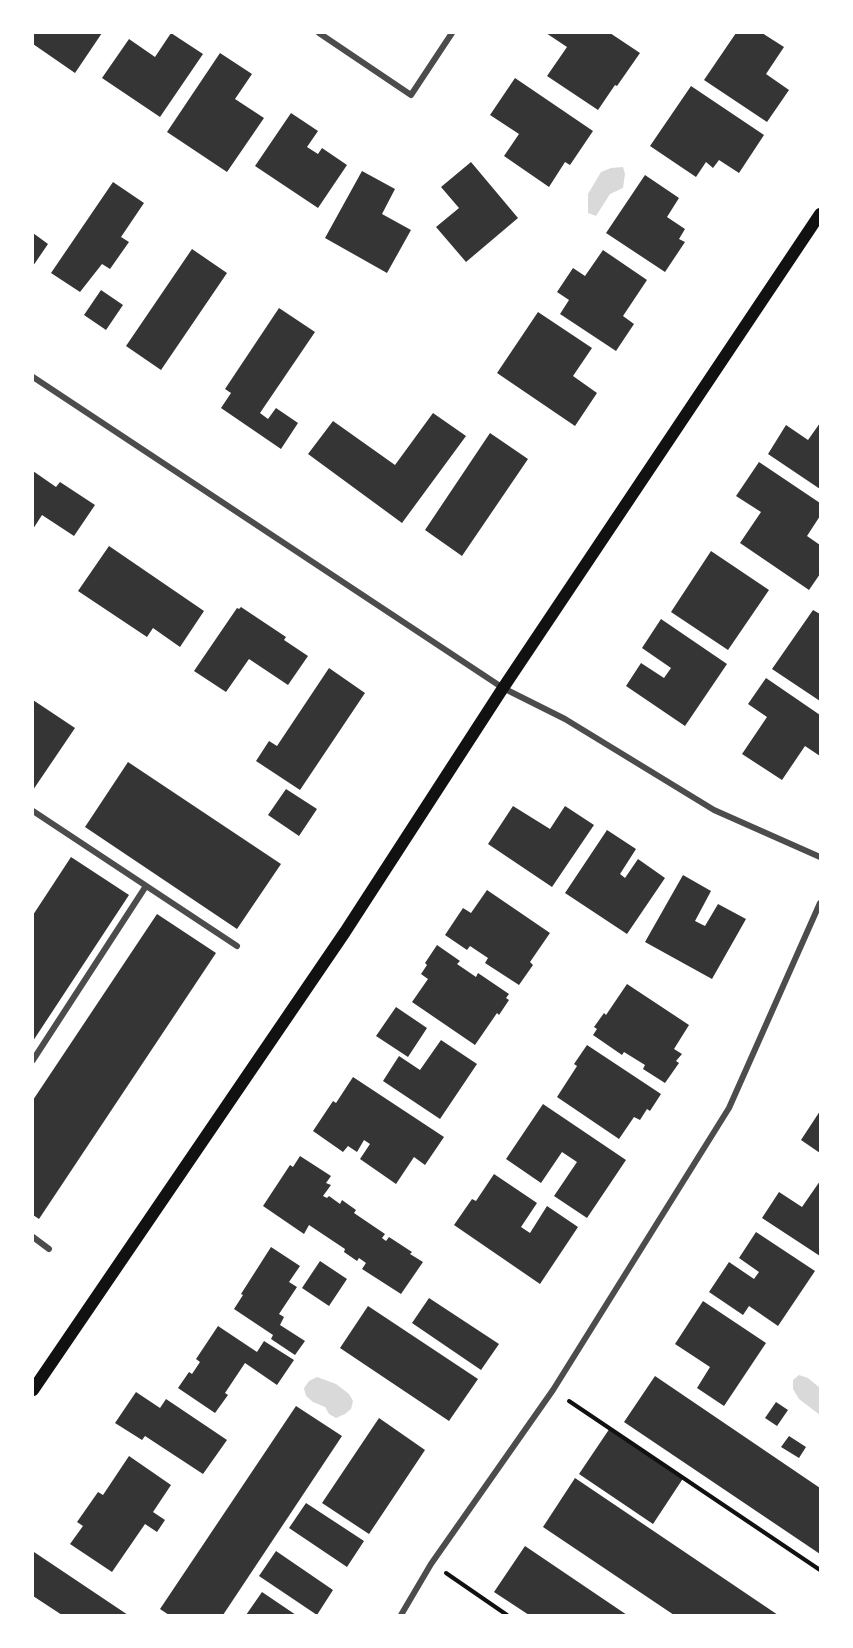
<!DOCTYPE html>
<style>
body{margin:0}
#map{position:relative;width:853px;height:1648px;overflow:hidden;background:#fff;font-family:"Asap Condensed",sans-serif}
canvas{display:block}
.frame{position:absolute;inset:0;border:34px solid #fff;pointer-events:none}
</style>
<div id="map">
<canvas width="853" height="1648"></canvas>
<div class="frame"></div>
</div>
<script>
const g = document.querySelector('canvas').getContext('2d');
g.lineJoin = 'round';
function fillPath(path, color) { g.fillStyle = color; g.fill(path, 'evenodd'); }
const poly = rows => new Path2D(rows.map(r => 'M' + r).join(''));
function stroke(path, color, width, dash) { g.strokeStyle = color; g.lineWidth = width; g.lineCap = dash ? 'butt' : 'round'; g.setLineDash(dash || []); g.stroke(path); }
fillPath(poly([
 [623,167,625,174,623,188,610,194,596,216,588,213,588,194,601,172,611,168],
 [799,1375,808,1378,820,1388,820,1415,799,1399,793,1389,793,1380],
 [317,1377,336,1384,349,1394,353,1401,351,1409,345,1414,336,1418,329,1414,325,1407,313,1402,306,1396,304,1388,309,1381]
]), '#d9d9d9');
fillPath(poly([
 [33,33,102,33,75,73,33,44],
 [171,33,203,54,160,117,102,78,129,39,155,57],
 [546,33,610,33,640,53,617,86,615,85,598,110,547,76,567,47],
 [736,33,762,33,784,47,766,74,789,90,767,122,704,80],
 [220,53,252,74,235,99,264,118,227,172,167,132],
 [515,78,593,131,570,165,565,162,549,187,504,156,519,134,490,115],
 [691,86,764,135,739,173,719,160,713,168,706,162,696,177,650,146],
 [291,113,318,131,307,147,318,154,322,148,347,165,318,208,255,166],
 [471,162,518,218,466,262,436,227,459,208,441,187],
 [362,171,395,189,382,214,411,230,387,273,325,238],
 [645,175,679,198,667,217,685,229,679,239,685,242,665,272,606,233],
 [113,182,144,203,121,237,129,242,110,269,102,264,80,292,51,273],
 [33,233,48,244,33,266],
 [192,249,227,273,161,370,126,346],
 [603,250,647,280,623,316,634,324,616,351,560,314,569,300,557,292,573,268,585,276],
 [101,290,123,305,106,330,84,315],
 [279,308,315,332,260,413,268,419,276,408,298,423,281,449,221,408,231,393,225,389],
 [538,312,592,348,573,376,597,393,575,426,497,373],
 [433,413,466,436,402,523,308,454,333,421,395,465],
 [820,423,820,489,768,454,786,425,808,440],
 [490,433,528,459,462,556,425,530],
 [759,462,820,503,820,516,807,536,820,545,820,574,809,590,740,543,761,512,736,496],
 [33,471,56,487,60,482,95,505,74,536,42,515,33,529],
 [109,546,204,611,180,647,153,628,147,637,78,591],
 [711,551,769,590,728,650,671,612],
 [241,607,286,637,284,640,308,656,288,685,249,659,226,692,194,671,237,608,239,609],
 [813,610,820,614,820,701,772,669],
 [661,619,727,664,685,726,626,686,641,663,664,678,671,668,642,648],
 [329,668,365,693,300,790,256,761,269,741,277,746],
 [766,678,820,715,820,756,805,746,782,780,742,754,767,717,748,704],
 [33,700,75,728,33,790],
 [128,762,281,864,237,929,85,827],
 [286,789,317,809,299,836,268,815],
 [513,806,550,829,565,806,594,825,552,887,488,844],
 [607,830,636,849,620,874,625,878,638,859,665,878,627,934,565,893],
 [71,857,129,895,33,1041,33,915],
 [683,875,711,891,695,921,705,926,718,904,746,919,712,979,645,942],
 [487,890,550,933,530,962,533,965,519,985,485,963,488,958,470,946,467,950,445,935,463,908,471,913],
 [157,914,216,953,39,1219,33,1215,33,1100],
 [437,945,460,961,457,964,476,977,478,973,509,994,506,998,509,1000,499,1015,497,1013,475,1045,412,1002,428,979,421,974,427,965,425,963],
 [627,984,689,1025,674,1049,682,1054,676,1061,679,1063,665,1083,643,1069,645,1065,624,1052,622,1055,593,1035,597,1029,594,1027,604,1013,606,1015],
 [396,1007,427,1028,408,1057,376,1036],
 [441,1040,477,1064,440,1119,383,1081,399,1056,420,1070],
 [587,1045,661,1094,650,1111,647,1109,640,1120,634,1117,619,1139,557,1097,577,1066,574,1064],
 [353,1077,444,1137,425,1165,414,1157,396,1184,360,1159,370,1144,364,1140,357,1152,348,1146,343,1152,313,1131,333,1101,336,1103],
 [543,1104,626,1160,587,1218,554,1196,577,1162,562,1152,541,1183,506,1159],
 [820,1111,820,1153,801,1140],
 [300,1156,331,1176,326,1183,331,1185,323,1196,327,1198,329,1196,340,1204,342,1200,356,1210,354,1213,385,1234,382,1238,386,1241,389,1237,412,1252,410,1254,423,1262,401,1294,362,1269,366,1263,359,1258,357,1261,344,1252,345,1249,309,1225,304,1234,263,1206,290,1165,293,1167],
 [494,1174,537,1203,521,1227,530,1233,547,1206,578,1227,540,1284,454,1225,472,1199,476,1201],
 [820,1181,820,1256,762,1218,779,1192,802,1207],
 [756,1232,815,1271,778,1326,749,1306,743,1315,709,1292,729,1262,754,1279,759,1272,739,1258],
 [271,1247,300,1266,289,1282,297,1287,279,1314,284,1317,280,1325,305,1341,295,1355,271,1339,273,1335,234,1309,243,1295,241,1294],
 [320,1261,347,1279,329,1306,302,1288],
 [429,1298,499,1344,481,1370,412,1323],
 [703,1301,766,1343,724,1406,697,1388,710,1367,675,1344],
 [368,1306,478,1379,449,1421,340,1348],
 [218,1326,257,1352,264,1341,294,1360,277,1385,245,1363,225,1393,228,1395,215,1413,178,1388,189,1372,192,1374,200,1362,196,1359],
 [655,1376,820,1488,820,1554,624,1422],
 [136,1392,160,1408,166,1399,227,1440,203,1474,145,1436,142,1440,115,1423],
 [776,1402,788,1410,777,1426,765,1418],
 [296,1406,342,1436,223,1615,169,1615,160,1609],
 [379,1418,425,1450,369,1534,322,1503],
 [610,1428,684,1477,653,1524,579,1474],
 [789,1436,806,1447,799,1458,781,1447],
 [129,1456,171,1485,153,1512,165,1520,157,1532,145,1524,112,1572,70,1544,83,1526,77,1522,98,1492,103,1495],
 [575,1478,778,1615,674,1615,543,1527],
 [306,1503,364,1541,347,1567,289,1528],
 [525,1546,627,1615,529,1615,494,1592],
 [276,1551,333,1590,317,1615,259,1576],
 [34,1552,128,1615,62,1615,33,1596],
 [262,1592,296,1615,246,1615]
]), '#353535');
stroke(poly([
 [569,1401,820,1570],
 [446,1573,507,1615]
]), '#111', 4);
stroke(poly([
 [319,33,411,95,452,33],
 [33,377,503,688,565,719,714,810,820,857],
 [33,811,237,946],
 [33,1060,146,886],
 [33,1237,49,1249],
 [401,1615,431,1564,553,1390,729,1108,820,903]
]), '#4c4c4c', 6);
stroke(poly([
 [33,1390,345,932,503,688,820,214]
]), '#111', 12);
</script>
